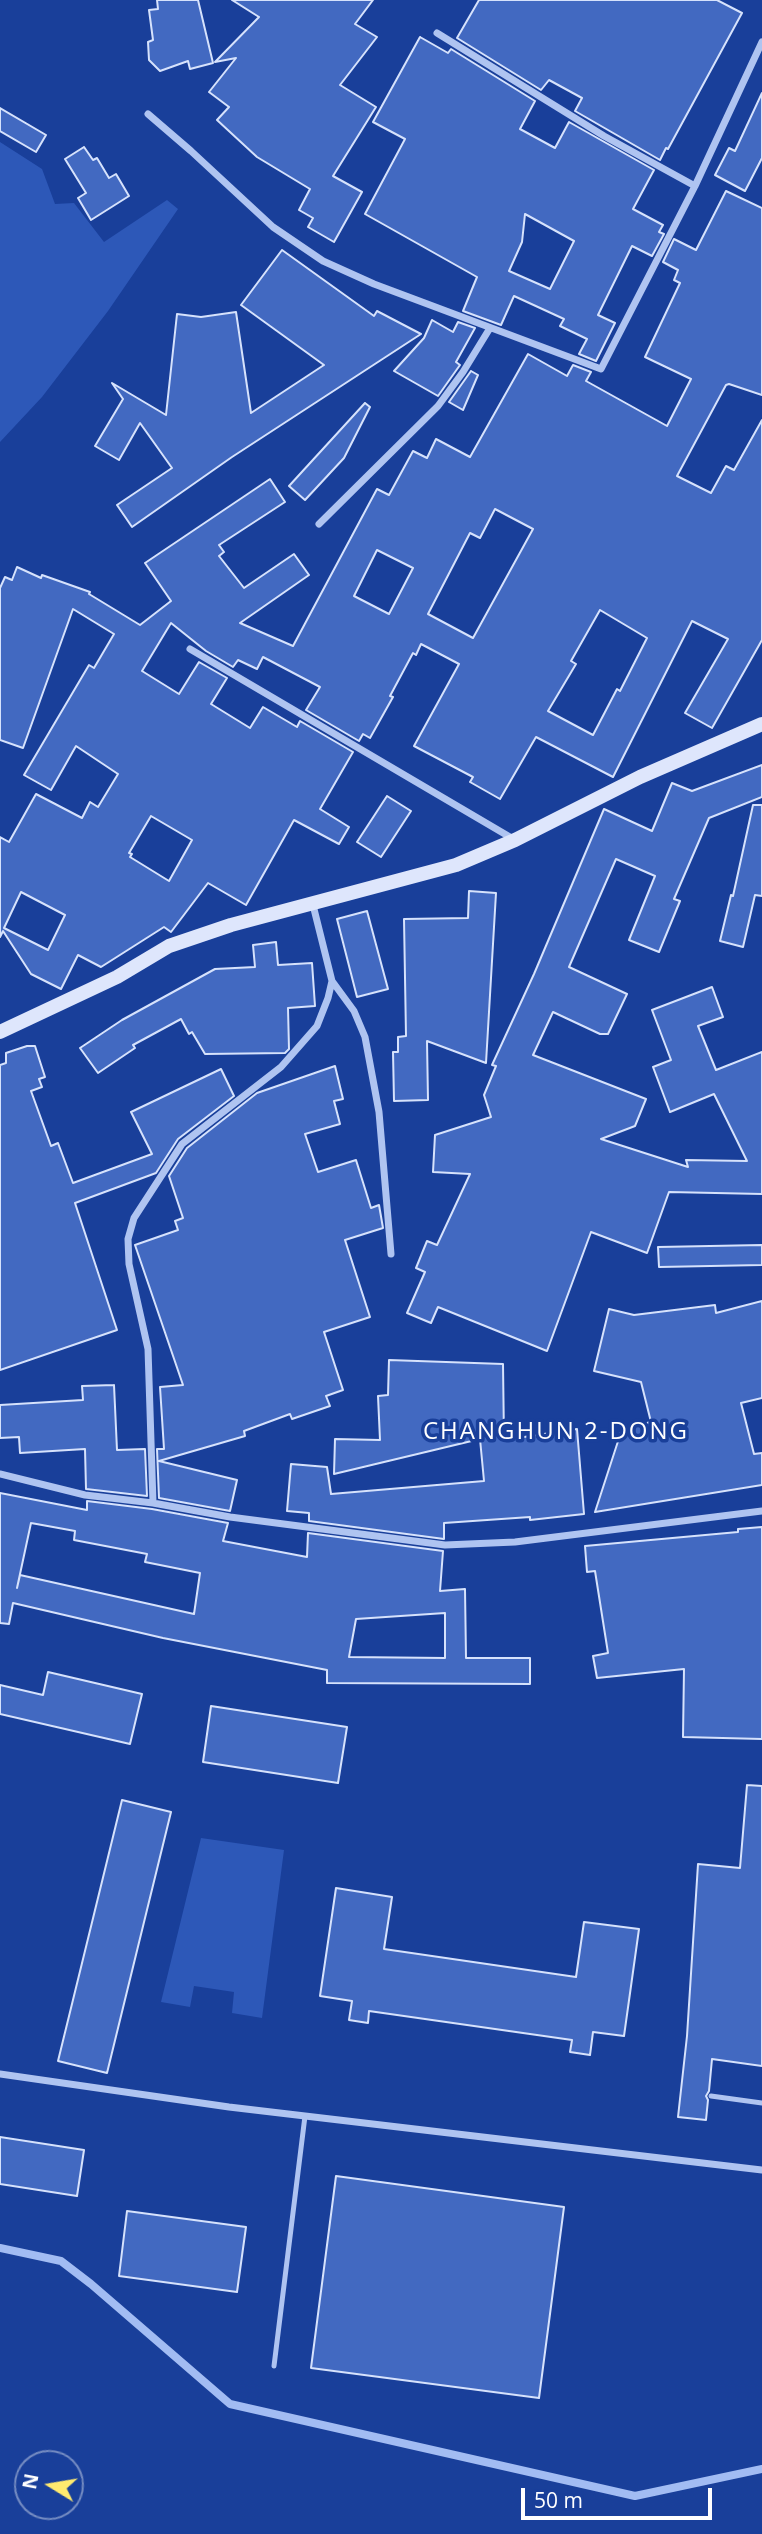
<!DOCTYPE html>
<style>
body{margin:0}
#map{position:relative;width:762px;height:2534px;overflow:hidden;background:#193f9a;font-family:"Open Sans",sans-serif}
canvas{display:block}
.north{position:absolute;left:14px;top:2450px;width:70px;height:70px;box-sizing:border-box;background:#193f9a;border:2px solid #758cc2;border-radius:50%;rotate:281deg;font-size:19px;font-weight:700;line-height:28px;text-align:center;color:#fff}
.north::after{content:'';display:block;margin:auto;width:24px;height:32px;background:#ffea6f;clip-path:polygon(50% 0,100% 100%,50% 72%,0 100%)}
.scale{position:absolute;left:521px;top:2488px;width:191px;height:32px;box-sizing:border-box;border:4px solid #fff;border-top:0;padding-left:9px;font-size:21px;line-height:24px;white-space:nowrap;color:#fff;-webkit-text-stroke:5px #193f9a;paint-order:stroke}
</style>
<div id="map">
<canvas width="762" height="2534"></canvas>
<div class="north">N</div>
<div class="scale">50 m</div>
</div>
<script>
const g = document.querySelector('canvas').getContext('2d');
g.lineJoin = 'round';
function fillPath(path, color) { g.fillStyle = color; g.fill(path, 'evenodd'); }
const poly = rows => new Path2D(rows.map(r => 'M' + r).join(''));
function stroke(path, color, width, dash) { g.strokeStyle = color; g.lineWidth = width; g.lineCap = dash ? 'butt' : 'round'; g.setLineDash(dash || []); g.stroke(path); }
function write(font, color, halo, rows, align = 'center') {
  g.font = font + ' "Open Sans",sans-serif'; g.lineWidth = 7; g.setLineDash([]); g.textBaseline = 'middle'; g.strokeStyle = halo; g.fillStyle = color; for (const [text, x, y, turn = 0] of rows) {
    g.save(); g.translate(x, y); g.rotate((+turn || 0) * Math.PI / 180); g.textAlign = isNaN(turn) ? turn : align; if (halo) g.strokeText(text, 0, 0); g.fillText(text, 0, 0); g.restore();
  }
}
fillPath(poly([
 [0,142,42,169,55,204,74,203,104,242,167,200,178,209,108,311,42,397,0,442],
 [201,1838,284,1850,262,2018,232,2013,234,1992,194,1986,190,2007,161,2002]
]), '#2d58b8');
stroke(poly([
 [0,2248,61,2261,91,2284,230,2404,635,2496,762,2469]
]), '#a2bcf3', 8);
const building = poly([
 [157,0,198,0,213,63,190,69,188,61,160,71,149,60,148,42,153,40,149,10,158,9,157,0],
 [232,0,373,0,355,24,377,37,340,85,376,107,333,176,362,192,334,242,308,227,313,218,299,210,310,189,257,157,217,120,229,107,209,92,236,58,215,62,259,17,232,0],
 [479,0,717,0,742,13,668,149,666,148,660,160,575,111,582,98,549,80,541,90,457,38,479,0],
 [420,37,448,53,451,49,535,101,520,129,555,148,569,122,654,170,633,209,663,225,659,232,664,234,652,256,632,246,598,315,615,323,596,361,579,354,587,339,560,326,564,319,514,296,501,325,463,311,477,277,365,214,405,139,373,122,420,37],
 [525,214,574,241,550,289,509,271,522,242,525,214],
 [762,93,762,158,745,191,715,175,729,148,735,151,762,93],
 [0,108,46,135,36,152,0,131,0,108],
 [84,147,93,160,97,158,109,178,116,174,129,196,91,220,78,198,86,193,65,159,84,147],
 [726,191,762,208,762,395,729,384,726,385,677,476,711,493,726,466,734,470,762,420,762,640,712,728,685,713,728,639,692,621,613,777,536,737,500,799,470,782,473,777,414,746,459,664,421,644,416,655,413,653,390,696,393,697,370,738,363,734,359,741,306,710,320,687,263,657,257,669,238,660,233,667,206,651,171,623,142,671,179,694,199,662,227,678,211,704,250,728,263,707,297,727,300,721,353,752,320,809,349,827,339,844,294,820,246,905,208,883,171,932,164,927,101,967,78,955,61,989,31,974,3,931,0,937,0,837,9,842,36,794,82,818,90,802,98,807,118,774,76,746,51,790,24,775,89,665,94,668,114,634,73,609,23,748,0,740,0,588,5,577,12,580,17,567,41,578,42,575,90,592,89,594,140,625,171,601,145,563,270,479,285,502,219,545,224,552,219,556,244,588,294,554,309,575,240,623,293,646,377,489,389,495,413,451,427,458,436,439,470,457,528,354,567,376,573,365,591,372,586,381,667,426,691,379,645,357,680,283,674,280,678,270,663,262,674,239,696,250,726,191],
 [495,509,533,529,473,638,428,614,470,533,480,538,495,509],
 [377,550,413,568,389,614,354,596,377,550],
 [600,610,647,638,620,691,617,689,593,735,548,711,576,664,571,661,600,610],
 [151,816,192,840,169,881,130,857,132,854,129,853,151,816],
 [21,892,65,915,48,950,4,928,21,892],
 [282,250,374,316,377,311,421,334,232,457,132,527,117,505,172,468,140,423,119,460,95,446,123,399,112,383,166,415,177,314,201,317,236,312,251,413,324,365,241,305,282,250],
 [432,320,453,332,458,322,475,328,456,362,460,365,438,396,394,371,424,338,432,320],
 [471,371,478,375,463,410,449,402,471,371],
 [365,403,370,407,344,458,305,500,289,486,365,403],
 [762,765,762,797,709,818,674,899,680,901,659,952,629,940,655,876,616,859,569,967,627,994,608,1034,600,1034,553,1012,533,1055,646,1099,635,1126,601,1139,688,1167,686,1160,747,1161,714,1094,670,1112,653,1067,671,1060,652,1010,712,987,723,1017,698,1026,716,1070,762,1052,762,1194,669,1192,647,1253,591,1232,547,1351,438,1307,431,1323,407,1313,425,1272,416,1268,427,1241,437,1245,470,1174,433,1172,435,1135,491,1117,484,1095,496,1066,492,1065,534,974,604,809,652,831,672,783,692,791,762,765],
 [387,796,411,811,381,857,357,842,387,796],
 [753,805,762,805,762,896,755,895,743,947,720,941,731,895,733,896,753,805],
 [469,891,496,893,486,1063,427,1041,428,1100,394,1101,393,1052,398,1052,398,1037,406,1036,404,919,468,918,469,891],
 [367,911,388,989,357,997,337,919,367,911],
 [276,942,278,965,312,963,315,1006,288,1008,289,1049,285,1053,205,1054,192,1032,189,1034,181,1019,133,1045,135,1048,98,1073,80,1048,122,1020,215,969,255,967,253,945,276,942],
 [27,1046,35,1046,45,1077,39,1079,42,1087,31,1091,51,1146,58,1143,73,1183,152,1154,131,1112,221,1069,234,1096,178,1139,156,1173,75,1203,117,1330,0,1370,0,1065,6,1063,6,1053,27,1046],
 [335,1066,343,1099,334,1101,340,1124,305,1134,318,1172,356,1160,371,1208,379,1205,383,1228,345,1240,370,1317,324,1332,343,1390,326,1396,330,1406,292,1419,290,1414,244,1431,245,1436,159,1461,237,1480,230,1511,159,1498,157,1449,164,1449,160,1387,183,1385,135,1245,178,1230,175,1221,183,1218,169,1176,187,1148,257,1093,335,1066],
 [762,1245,762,1265,659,1267,658,1247,762,1245],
 [762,1301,762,1398,741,1403,754,1454,762,1453,762,1485,595,1512,622,1429,651,1422,641,1382,594,1371,609,1309,634,1315,715,1305,716,1313,762,1301],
 [389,1360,503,1364,504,1440,577,1429,584,1514,530,1520,530,1517,444,1523,444,1539,309,1521,309,1513,287,1511,291,1464,327,1467,331,1494,484,1481,480,1439,334,1474,335,1439,380,1440,378,1396,388,1395,389,1360],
 [114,1385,117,1450,145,1449,147,1496,86,1489,85,1449,20,1453,19,1437,0,1438,0,1405,83,1400,82,1386,114,1385],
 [0,1493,87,1510,87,1501,152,1509,228,1523,223,1541,307,1557,308,1533,443,1551,440,1591,465,1589,466,1658,530,1658,530,1684,327,1683,327,1670,163,1638,13,1603,9,1624,0,1623,0,1493],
 [31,1523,75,1531,74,1540,147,1554,145,1562,200,1573,194,1614,20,1575,17,1588,31,1523],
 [445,1613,445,1658,349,1657,356,1619,445,1613],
 [762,1527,762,1739,683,1737,684,1669,597,1678,593,1656,608,1653,595,1571,587,1572,585,1546,738,1532,738,1529,762,1527],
 [48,1672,142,1694,130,1744,0,1714,0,1685,43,1695,48,1672],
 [211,1706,347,1727,338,1783,203,1762,211,1706],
 [747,1785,762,1786,762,2066,712,2059,709,2091,706,2096,708,2100,706,2120,678,2117,687,2036,698,1864,740,1868,747,1785],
 [122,1800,171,1812,107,2073,58,2061,122,1800],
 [336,1888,392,1897,384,1949,576,1977,584,1922,639,1929,624,2036,593,2032,590,2055,570,2052,572,2040,369,2011,368,2023,349,2020,352,2001,320,1996,336,1888],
 [0,2137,84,2150,77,2196,0,2184,0,2137],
 [336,2176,564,2207,539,2398,311,2368,336,2176],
 [127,2211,246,2227,237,2292,119,2276,127,2211]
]);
fillPath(building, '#4269c1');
stroke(building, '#d6e2fc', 2);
stroke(poly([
 [711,2096,762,2103],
 [274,2366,305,2116]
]), '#afc4f1', 5);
stroke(poly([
 [437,33,604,136,695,186],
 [148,114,191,151,273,227,323,261,374,284,601,369,695,186,762,42],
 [319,524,438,406,463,372,490,328],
 [190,649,515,840],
 [332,981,354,1011,365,1037,379,1112,391,1254],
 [0,1474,85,1495,153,1503,230,1517,445,1545,515,1542,762,1511],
 [153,1503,148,1349,129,1264,128,1239,134,1218,182,1144,281,1067,317,1026,328,998,332,981,313,905],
 [0,2074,229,2107,762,2170]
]), '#afc4f1', 7);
stroke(poly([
 [0,1032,117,977,169,946,231,925,456,865,515,840,640,777,762,724]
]), '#dee6fc', 14);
g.letterSpacing = '2px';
write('24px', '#fff', '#193f9a', [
 ["CHANGHUN 2-DONG",556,1432]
]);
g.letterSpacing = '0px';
</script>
